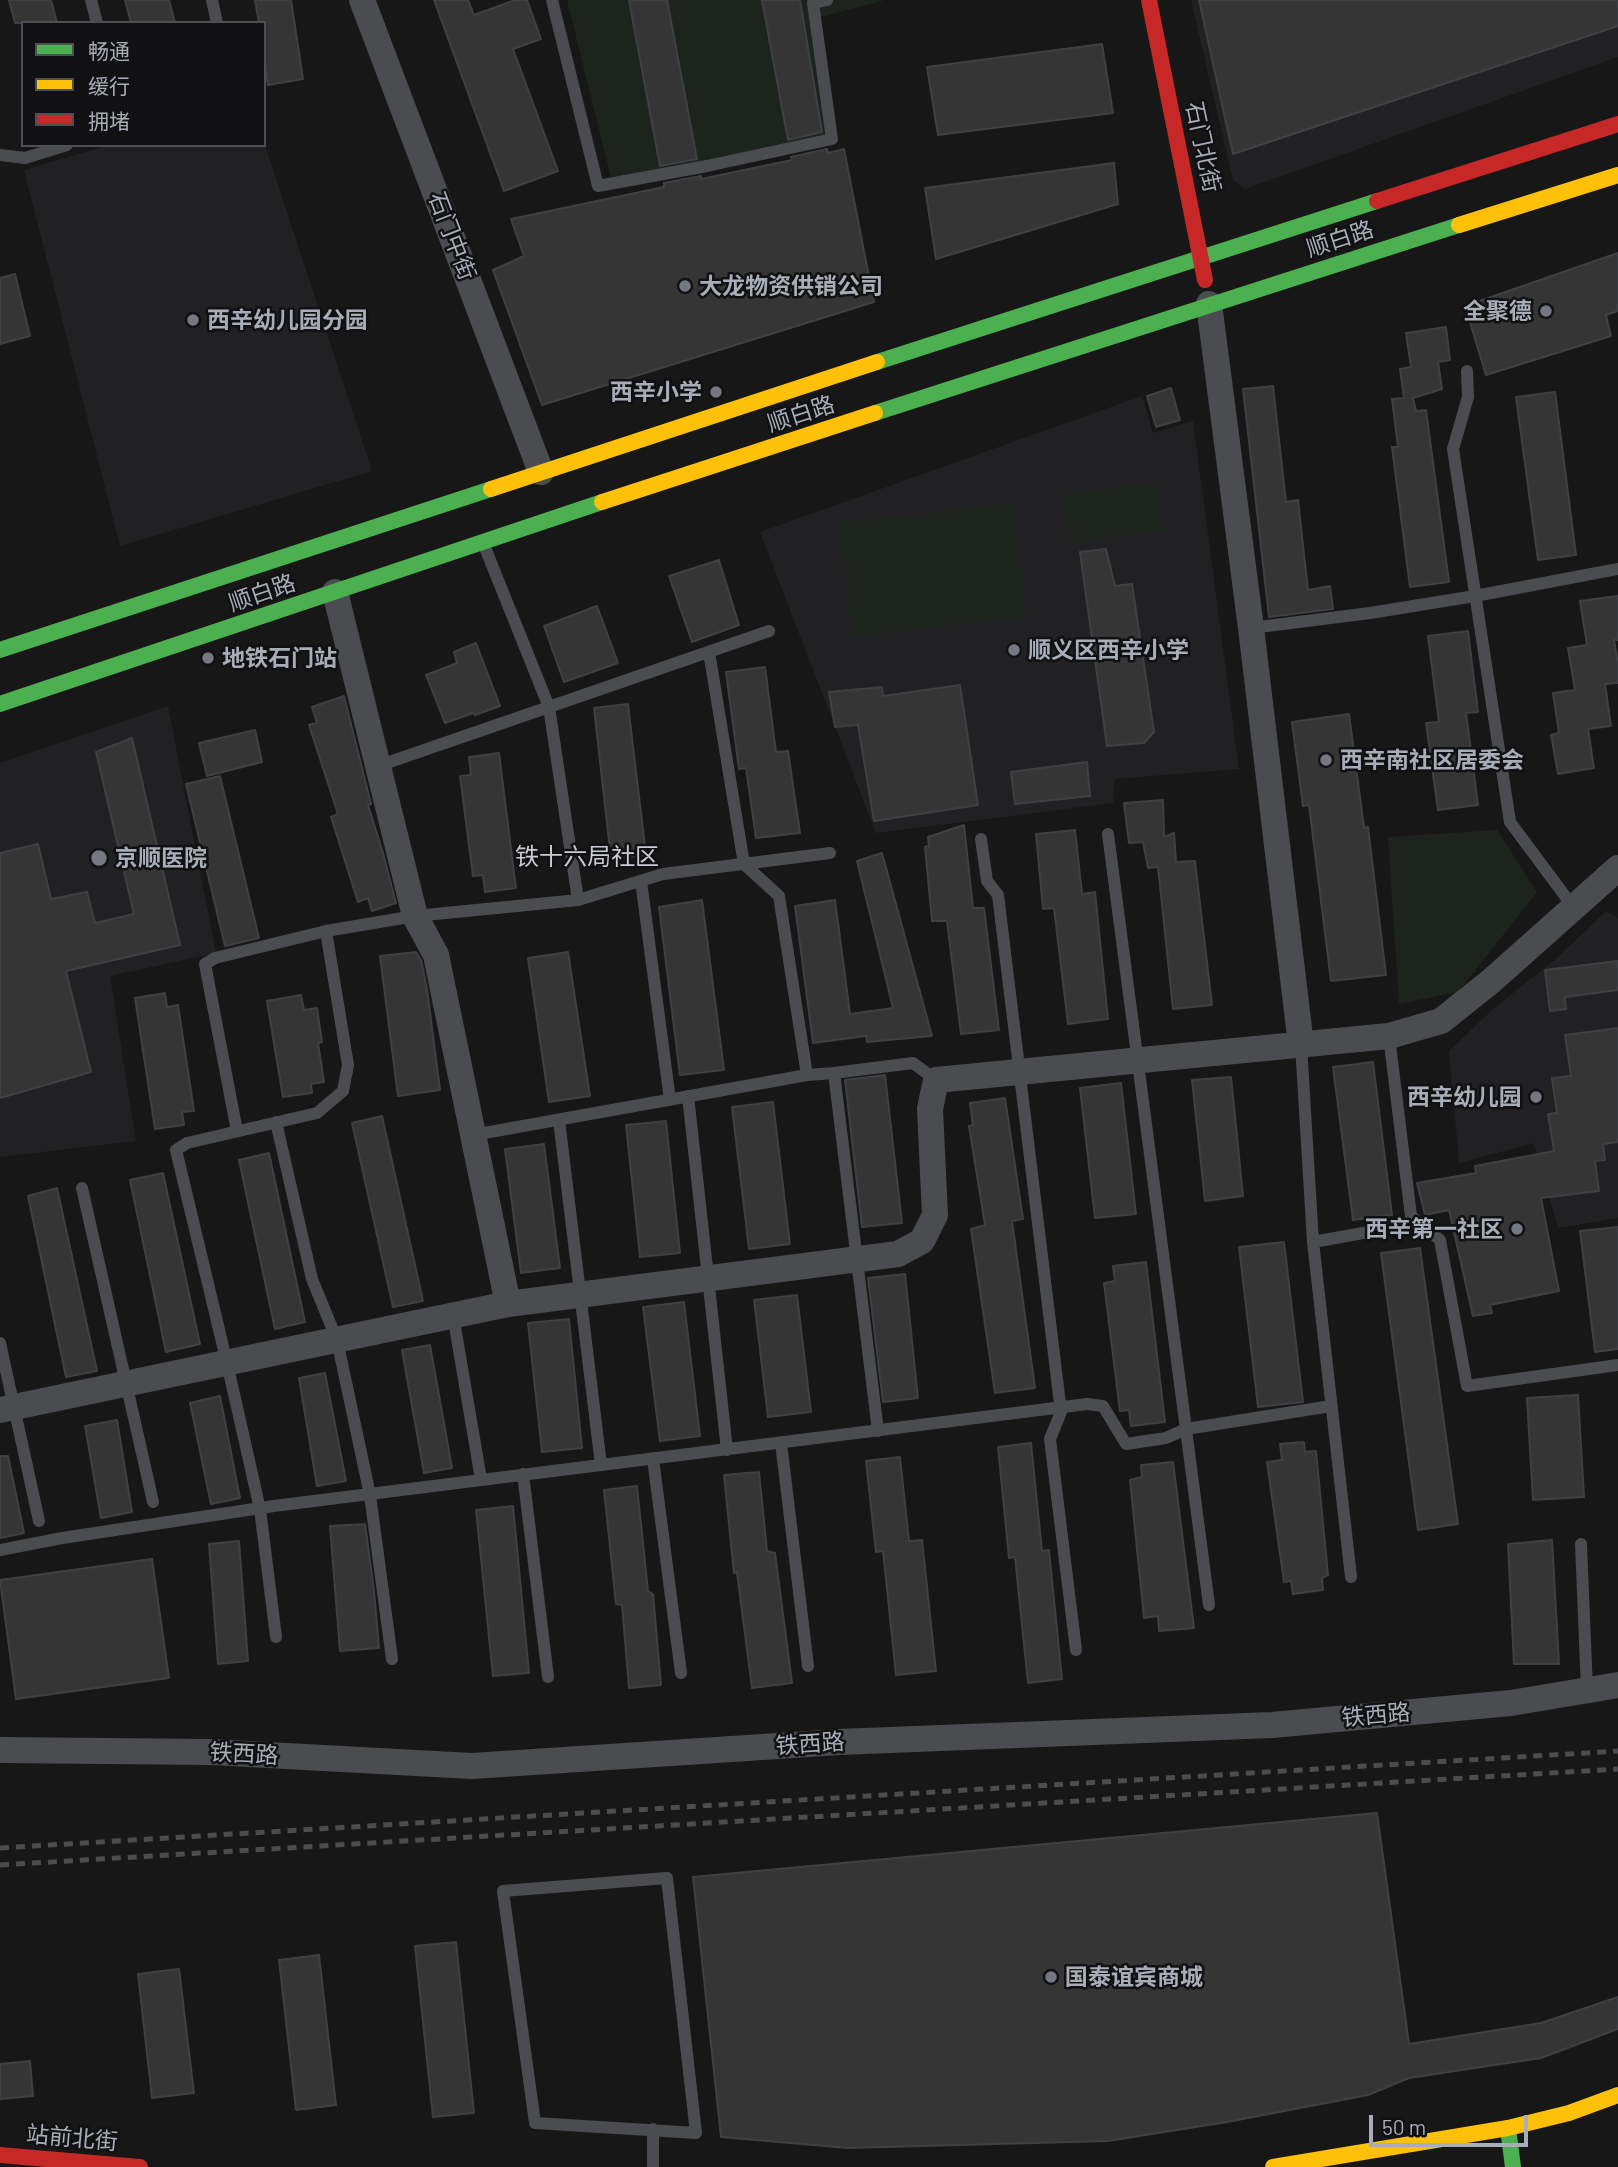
<!DOCTYPE html>
<meta charset="utf-8">
<style>
body{margin:0}
#map{position:relative;width:1618px;height:2167px;overflow:hidden;background:#171717;font-family:Barlow,"Noto Sans SC",sans-serif}
canvas{display:block}
.legend{position:absolute;left:21px;top:21px;width:245px;height:126px;box-sizing:border-box;background:#111113;border:2px solid #4d4f55;margin:0;padding:9px 12px;list-style:none;font-size:21px;color:#a8adb8}
.legend li{display:flex;align-items:center;gap:14px;height:35px}
.legend b{width:35px;border:2px solid #4d4f55}
.scale{position:absolute;left:1369px;top:2115px;width:159px;height:32px;box-sizing:border-box;border:4px solid #a8adb8;border-top:0;padding-left:9px;font-size:21px;line-height:24px;white-space:nowrap;color:#a8adb8;-webkit-text-stroke:5px #111113;paint-order:stroke}
</style>
<div id="map">
<canvas width="1618" height="2167"></canvas>
<ul class="legend">
<li><b style="height:9px;background:#4caf50"></b>畅通</li>
<li><b style="height:9px;background:#ffc107"></b>缓行</li>
<li><b style="height:9px;background:#c62828"></b>拥堵</li>
</ul>
<div class="scale">50 m</div>
</div>
<script>
const g = document.querySelector('canvas').getContext('2d');
g.lineJoin = 'round';
function fillPath(path, color) { g.fillStyle = color; g.fill(path, 'evenodd'); }
const poly = rows => new Path2D(rows.map(r => 'M' + r).join(''));
function stroke(path, color, width, dash) { g.strokeStyle = color; g.lineWidth = width; g.lineCap = dash ? 'butt' : 'round'; g.setLineDash(dash || []); g.stroke(path); }
function write(font, color, halo, rows, align = 'center') {
  g.font = font + ' Barlow,"Noto Sans SC",sans-serif'; g.lineWidth = 5; g.setLineDash([]); g.textBaseline = 'middle'; g.strokeStyle = halo; g.fillStyle = color; for (const [text, x, y, turn = 0] of rows) {
    g.save(); g.translate(x, y); g.rotate((+turn || 0) * Math.PI / 180); g.textAlign = isNaN(turn) ? turn : align; if (halo) g.strokeText(text, 0, 0); g.fillText(text, 0, 0); g.restore();
  }
}
fillPath(poly([
 [1191,0,1618,0,1618,57,1245,189,1233,180],
 [264,142,372,471,120,546,24,170,109,145,264,145],
 [1142,396,1153,433,1193,421,1239,769,1115,779,1113,803,876,833,760,532],
 [168,706,216,953,110,976,136,1141,0,1157,0,763],
 [1606,911,1618,918,1618,1218,1558,1228,1534,1143,1459,1163,1449,1051,1493,1009,1556,959]
]), '#212123');
fillPath(poly([
 [567,0,882,0,882,1,817,18,836,135,612,182],
 [1157,483,1162,531,1070,542,1065,493],
 [1013,503,1026,617,853,637,840,523],
 [1497,830,1537,892,1458,992,1399,1004,1388,837]
]), '#1d241e');
const building = poly([
 [9,0,51,0,57,23,15,23,9,0],
 [125,0,169,0,175,23,131,23,125,0],
 [255,0,291,0,303,79,268,85,264,59,264,23,259,23,255,0],
 [434,0,468,0,474,15,515,0,527,0,541,39,513,49,558,171,504,191,434,0],
 [629,0,667,0,697,159,660,166,629,0],
 [762,0,800,0,822,132,788,140,762,0],
 [1199,0,1618,0,1618,26,1233,154,1199,0],
 [1102,44,1113,113,938,135,927,67,1102,44],
 [827,149,828,153,844,149,874,302,542,405,493,270,524,256,511,219,664,187,664,183,701,176,701,179,792,160,791,157,827,149],
 [1114,163,1118,204,936,259,925,188,1114,163],
 [1618,253,1618,311,1606,315,1611,336,1486,375,1465,306,1618,253],
 [15,274,30,336,0,344,0,278,15,274],
 [1446,327,1450,360,1438,362,1442,389,1413,398,1416,411,1426,410,1449,582,1410,587,1392,447,1398,447,1392,399,1404,398,1400,369,1411,367,1406,333,1446,327],
 [1273,386,1286,502,1298,500,1308,590,1330,586,1333,609,1269,617,1243,389,1273,386],
 [1171,388,1180,420,1156,427,1147,396,1171,388],
 [1555,392,1576,555,1538,560,1516,397,1555,392],
 [1106,549,1115,586,1132,584,1154,732,1144,743,1107,746,1080,552,1106,549],
 [719,560,739,625,692,642,669,576,719,560],
 [1618,596,1618,640,1614,640,1618,663,1618,683,1605,684,1611,726,1588,729,1594,768,1558,774,1551,735,1559,733,1553,693,1575,690,1568,648,1587,645,1580,601,1618,596],
 [597,606,618,663,564,682,544,626,597,606],
 [1468,631,1478,712,1466,713,1478,805,1438,810,1426,723,1439,722,1428,636,1468,631],
 [476,643,500,706,475,715,473,713,445,723,426,675,457,663,454,652,476,643],
 [765,667,776,752,788,751,800,833,756,838,746,768,739,769,726,672,765,667],
 [960,685,978,805,874,821,858,725,835,727,829,692,882,687,883,696,960,685],
 [344,696,371,804,368,805,383,853,396,903,372,911,368,898,358,902,331,817,338,814,309,725,317,723,312,707,344,696],
 [628,704,646,855,611,859,594,708,628,704],
 [1349,714,1364,828,1368,827,1386,975,1331,981,1309,805,1303,806,1292,722,1349,714],
 [255,730,262,762,207,776,199,743,255,730],
 [132,738,180,945,66,971,91,1072,0,1098,0,853,38,844,51,899,87,892,95,923,134,914,96,752,132,738],
 [499,753,516,888,485,892,483,875,473,876,460,776,471,775,469,757,499,753],
 [1087,762,1090,796,1015,804,1011,772,1087,762],
 [220,776,259,938,225,946,186,784,220,776],
 [1163,800,1164,837,1174,833,1176,862,1195,861,1212,1005,1173,1009,1158,867,1148,868,1143,842,1129,843,1124,803,1163,800],
 [964,825,973,908,984,908,999,1030,961,1034,947,921,932,921,925,847,929,846,928,837,964,825],
 [1075,830,1082,894,1095,892,1108,1019,1068,1024,1054,908,1043,909,1036,834,1075,830],
 [882,853,932,1036,867,1042,866,1036,813,1043,795,906,835,900,850,1014,893,1008,857,861,882,853],
 [702,900,724,1070,680,1075,659,907,702,900],
 [416,952,421,960,427,989,440,1090,398,1096,380,956,416,952],
 [568,952,590,1096,549,1102,528,958,568,952],
 [1618,961,1618,990,1565,997,1566,1009,1550,1011,1545,970,1618,961],
 [165,993,167,1007,178,1005,194,1111,182,1112,184,1125,155,1129,135,998,165,993],
 [301,995,304,1010,317,1008,322,1042,318,1043,324,1082,311,1084,312,1093,283,1097,267,1001,301,995],
 [1618,1028,1618,1142,1603,1144,1605,1160,1595,1161,1599,1191,1541,1198,1559,1291,1490,1305,1492,1313,1473,1316,1449,1210,1425,1215,1417,1183,1476,1173,1475,1166,1554,1151,1548,1114,1557,1113,1552,1078,1571,1076,1565,1035,1618,1028],
 [1373,1062,1392,1215,1353,1220,1333,1067,1373,1062],
 [885,1075,902,1223,862,1227,845,1080,885,1075],
 [1231,1077,1243,1196,1205,1201,1192,1080,1231,1077],
 [1121,1083,1136,1214,1095,1218,1080,1088,1121,1083],
 [1005,1098,1023,1219,1012,1221,1035,1388,995,1393,971,1229,985,1225,969,1126,973,1125,970,1103,1005,1098],
 [773,1102,790,1244,749,1249,732,1107,773,1102],
 [382,1116,423,1301,393,1307,352,1123,382,1116],
 [666,1121,680,1253,640,1257,626,1125,666,1121],
 [544,1144,560,1268,521,1273,505,1149,544,1144],
 [269,1153,305,1322,275,1329,239,1160,269,1153],
 [163,1173,200,1344,166,1352,130,1180,163,1173],
 [57,1188,97,1371,66,1377,28,1196,57,1188],
 [1618,1227,1618,1349,1595,1352,1580,1231,1618,1227],
 [1284,1242,1303,1402,1258,1407,1239,1247,1284,1242],
 [1420,1248,1458,1524,1418,1530,1381,1253,1420,1248],
 [1146,1262,1165,1422,1131,1426,1129,1410,1120,1411,1104,1283,1115,1281,1113,1266,1146,1262],
 [905,1274,918,1398,883,1402,868,1278,905,1274],
 [797,1295,811,1412,768,1417,754,1300,797,1295],
 [684,1302,700,1436,660,1441,643,1307,684,1302],
 [569,1319,582,1448,542,1452,528,1323,569,1319],
 [430,1345,452,1468,424,1473,402,1350,430,1345],
 [325,1373,346,1481,317,1486,299,1378,325,1373],
 [1578,1395,1584,1497,1533,1500,1527,1398,1578,1395],
 [220,1396,240,1498,211,1504,190,1403,220,1396],
 [117,1420,132,1512,101,1518,85,1426,117,1420],
 [1304,1442,1305,1452,1316,1451,1328,1575,1322,1578,1323,1590,1293,1594,1291,1581,1284,1582,1267,1462,1282,1460,1280,1444,1304,1442],
 [1031,1443,1042,1551,1049,1550,1062,1679,1028,1683,1015,1557,1009,1558,998,1447,1031,1443],
 [0,1456,8,1456,24,1533,0,1538,0,1456],
 [900,1457,909,1541,922,1540,936,1671,896,1675,883,1551,876,1552,866,1461,900,1457],
 [1173,1462,1194,1628,1159,1631,1158,1616,1144,1618,1130,1480,1142,1477,1141,1465,1173,1462],
 [759,1472,767,1551,775,1553,792,1683,752,1688,737,1572,734,1573,724,1475,759,1472],
 [637,1486,648,1591,653,1594,661,1685,629,1688,622,1605,616,1604,604,1490,637,1486],
 [513,1506,529,1673,493,1676,476,1510,513,1506],
 [365,1524,374,1591,379,1648,340,1651,330,1526,365,1524],
 [1552,1540,1559,1664,1514,1664,1508,1544,1552,1540],
 [239,1541,248,1661,218,1664,209,1544,239,1541],
 [152,1559,169,1678,16,1699,0,1580,152,1559],
 [1377,1813,1409,2044,1541,2023,1618,1997,1618,2029,1541,2058,1409,2078,1368,2095,1227,2122,1108,2141,848,2148,721,2137,693,1877,1377,1813],
 [456,1942,474,2113,433,2117,415,1946,456,1942],
 [319,1955,336,2105,296,2110,279,1960,319,1955],
 [179,1969,194,2093,152,2098,138,1974,179,1969],
 [30,2061,33,2096,0,2099,0,2064,30,2061]
]);
fillPath(building, '#353536');
stroke(building, '#3f4043', 2);
stroke(poly([
 [91,0,97,23],
 [212,0,217,23],
 [552,0,598,186,707,166,832,139,813,3,827,0],
 [0,155,25,158,67,145],
 [1467,371,1468,397,1453,449,1510,822,1574,908],
 [484,545,549,707,578,900],
 [1251,628,1370,613,1475,596,1618,569],
 [378,766,769,631],
 [1108,834,1209,1605],
 [981,839,987,881,998,895,1061,1412,1050,1439,1076,1650],
 [641,881,670,1100],
 [1389,1036,1411,1216,1440,1240,1467,1386,1618,1365],
 [1301,1045,1313,1242,1351,1577],
 [834,1073,913,1063,936,1080],
 [807,1075,834,1073,878,1431],
 [688,1096,727,1450],
 [559,1120,601,1465],
 [276,1122,312,1279,337,1340,370,1495,392,1659],
 [237,1131,205,964,215,958,326,931],
 [473,1135,807,1075,779,896,744,864,709,652],
 [82,1188,153,1502],
 [1313,1242,1419,1223],
 [453,1315,481,1479],
 [0,1343,39,1521],
 [781,1443,808,1666],
 [653,1459,681,1673],
 [523,1474,548,1677],
 [1581,1544,1587,1690],
 [0,1550,62,1538,274,1506,1087,1404,1103,1406,1126,1444,1166,1438,1186,1429,1331,1406],
 [276,1637,260,1509,227,1363,176,1150,187,1143,317,1113,343,1091,348,1065,326,931,415,916,578,900,663,874,830,853],
 [667,1878,696,2133,535,2123,503,1891,667,1878],
 [653,2129,653,2167]
]), '#4b4c50', 12);
stroke(poly([
 [362,0,541,472],
 [1209,304,1251,628,1301,1045],
 [508,1304,898,1254,922,1241,935,1215,930,1109,936,1080,1389,1036,1441,1021,1490,982,1618,868],
 [0,1410,508,1304,436,955,415,916,335,592],
 [0,1750,212,1752,472,1766,839,1742,1272,1725,1511,1703,1618,1685]
]), '#4b4c50', 26);
stroke(poly([
 [877,362,1377,201],
 [875,413,1459,225],
 [0,650,491,489],
 [0,704,602,502],
 [1508,2128,1513,2167]
]), '#4caf50', 16);
stroke(poly([
 [1459,225,1618,175],
 [491,489,877,362],
 [602,502,875,413],
 [1273,2167,1508,2128,1569,2113,1618,2095]
]), '#ffc107', 16);
stroke(poly([
 [1149,0,1205,280],
 [1377,201,1618,124],
 [0,2155,140,2167]
]), '#c62828', 16);
stroke(poly([
 [0,1848,1618,1751],
 [0,1865,1618,1769]
]), '#4b4c4f', 5, [9, 7]);
for (const [x, y, r, color] of [
 [685,286,7,"#757880"],
 [1546,311,7,"#757880"],
 [193,320,7,"#757880"],
 [716,392,7,"#757880"],
 [1014,650,7,"#757880"],
 [208,658,7,"#757880"],
 [1326,760,7,"#757880"],
 [99,858,9,"#757880"],
 [1536,1097,7,"#757880"],
 [1517,1229,7,"#757880"],
 [1051,1977,7,"#757880"]
]) { const dot = new Path2D(); dot.arc(x, y, r, 0, 2 * Math.PI); g.fillStyle = color; g.fill(dot); stroke(dot, '#111113', 2.5); }
write('23px', '#a8adb8', '#111113', [
 ["石门北街",1203,147,78],
 ["石门中街",452,236,69],
 ["顺白路",1340,239,-18],
 ["顺白路",801,414,-18],
 ["顺白路",262,593,-19],
 ["铁西路",1376,1715,-5],
 ["铁西路",810,1744,-4],
 ["铁西路",244,1754,3],
 ["站前北街",72,2138,5]
]);
write('bold 23px', '#a8adb8', '#111113', [
 ["大龙物资供销公司",699,286],
 ["全聚德",1532,311,"right"],
 ["西辛幼儿园分园",207,320],
 ["西辛小学",702,392,"right"],
 ["顺义区西辛小学",1028,650],
 ["地铁石门站",222,658],
 ["西辛南社区居委会",1340,760],
 ["京顺医院",115,858],
 ["西辛幼儿园",1522,1097,"right"],
 ["西辛第一社区",1503,1229,"right"],
 ["国泰谊宾商城",1065,1977]
], 'left');
write('24px', '#c9ccd4', '#111113', [
 ["铁十六局社区",587,857]
]);
</script>
